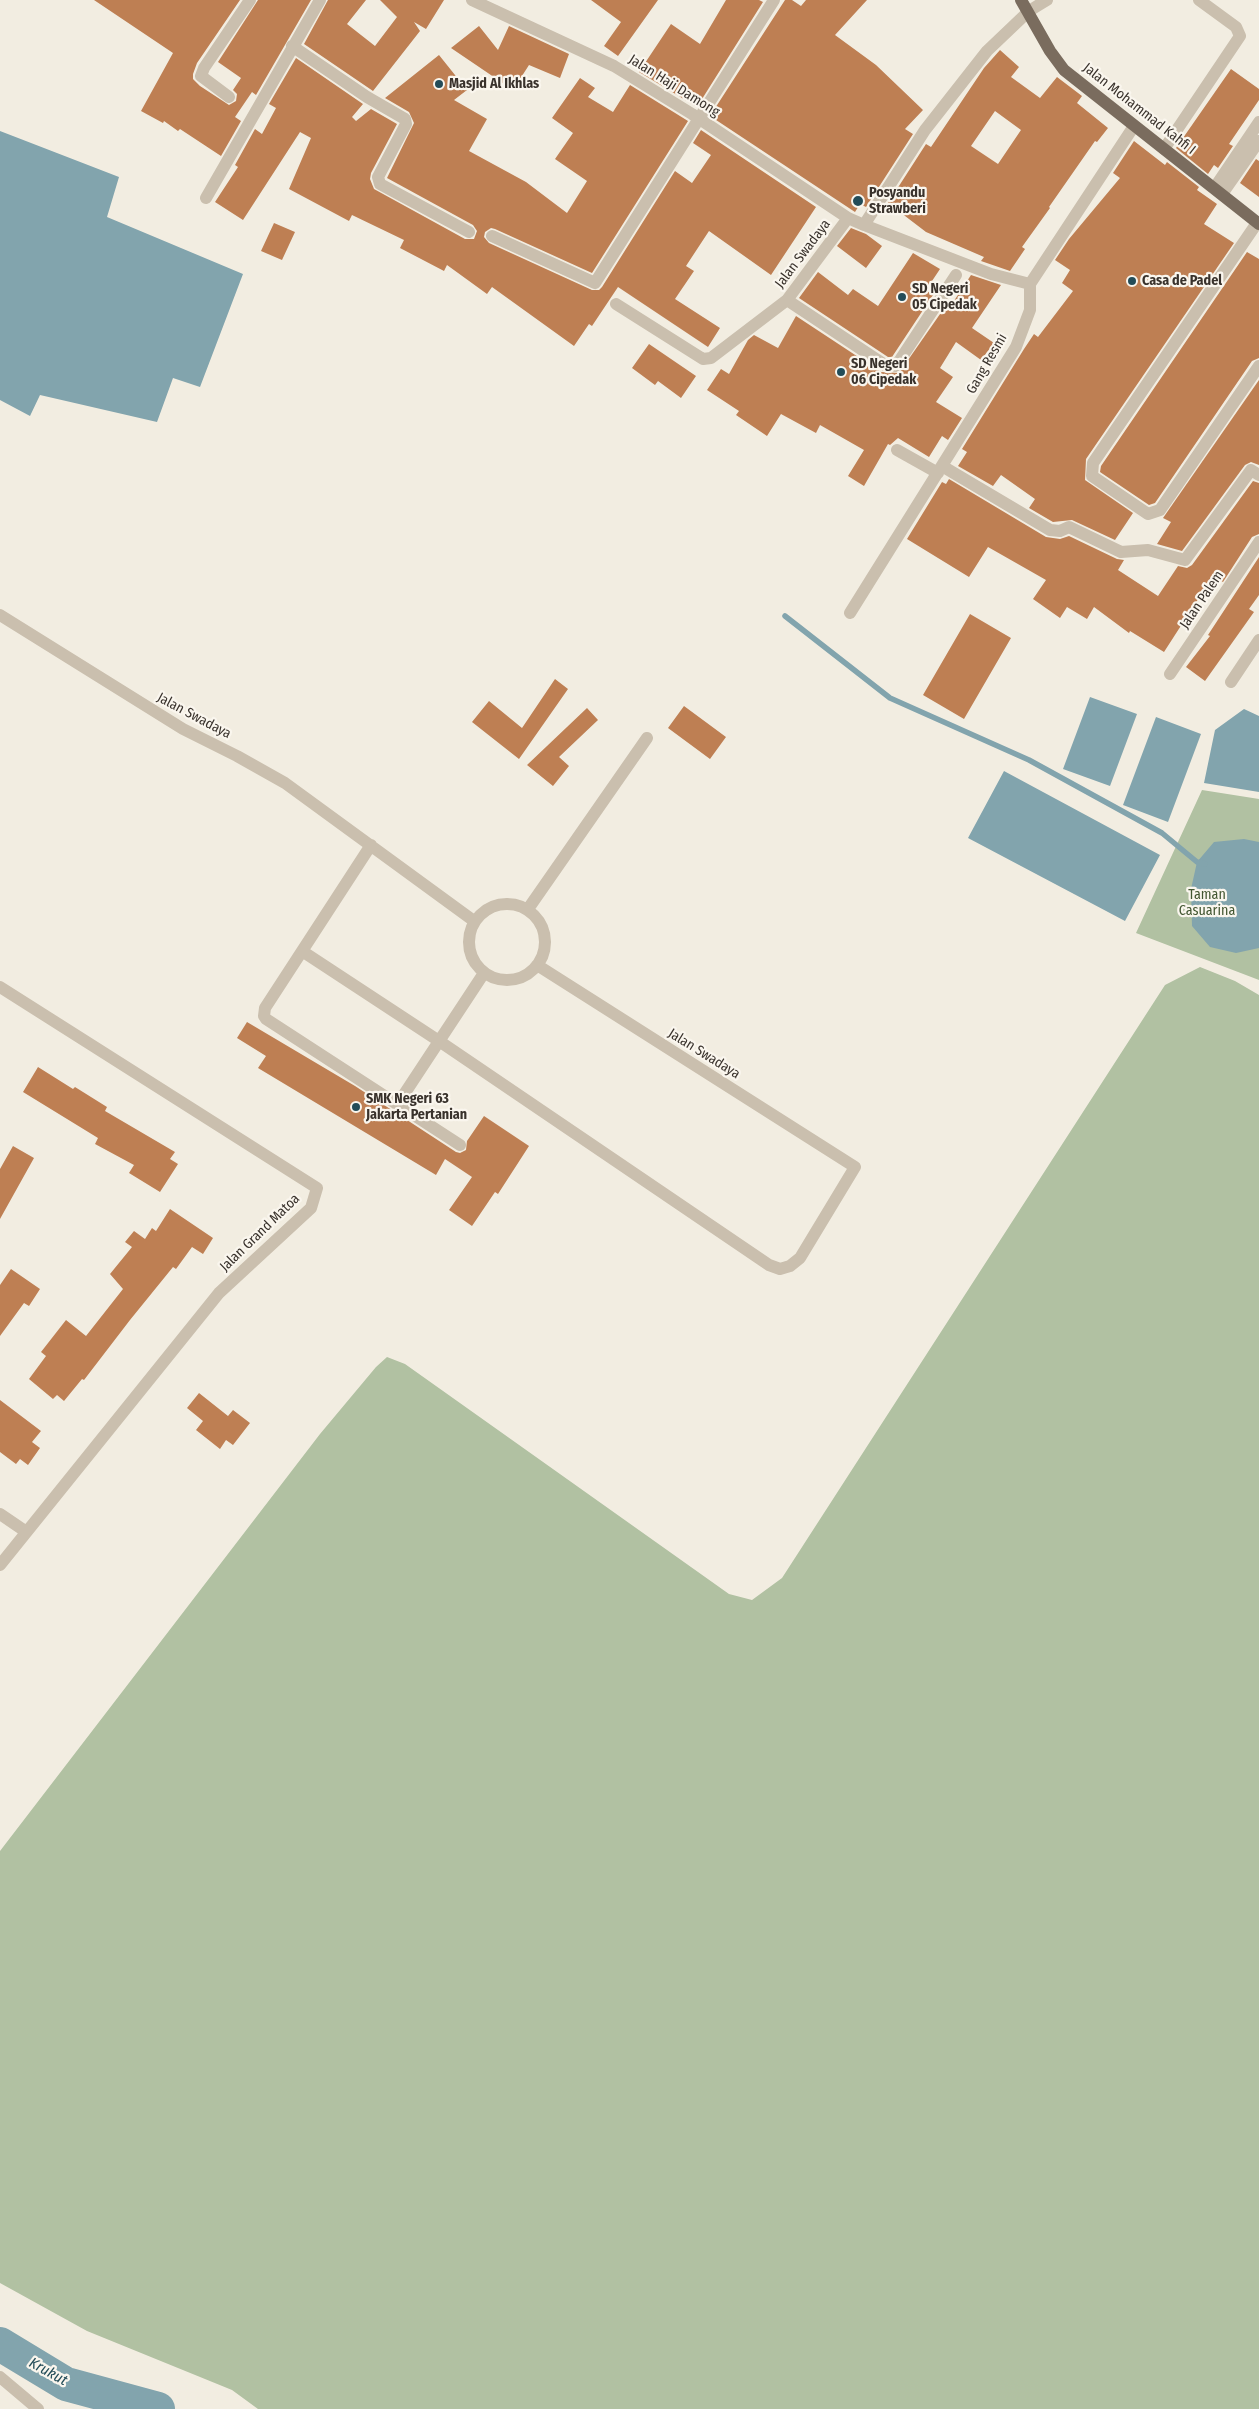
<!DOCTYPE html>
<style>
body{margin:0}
canvas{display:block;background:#f2ede1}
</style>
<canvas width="1259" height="2409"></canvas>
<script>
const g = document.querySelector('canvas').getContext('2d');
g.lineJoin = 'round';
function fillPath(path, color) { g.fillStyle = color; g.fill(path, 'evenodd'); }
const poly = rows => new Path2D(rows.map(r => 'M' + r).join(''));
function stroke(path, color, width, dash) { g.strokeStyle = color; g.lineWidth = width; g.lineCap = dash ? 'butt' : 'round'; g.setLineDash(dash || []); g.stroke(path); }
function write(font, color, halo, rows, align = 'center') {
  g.font = font + ' "Fira Sans Condensed",sans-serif'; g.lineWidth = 4.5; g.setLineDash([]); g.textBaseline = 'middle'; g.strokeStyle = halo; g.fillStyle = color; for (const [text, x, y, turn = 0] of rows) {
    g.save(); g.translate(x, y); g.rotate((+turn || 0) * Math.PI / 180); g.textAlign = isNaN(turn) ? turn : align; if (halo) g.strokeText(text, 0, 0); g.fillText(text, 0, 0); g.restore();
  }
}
fillPath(poly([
 [1202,790,1259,799,1259,980,1136,933],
 [1200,967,1235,981,1259,995,1259,2409,258,2409,232,2390,87,2331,0,2283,0,1851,320,1434,376,1367,387,1357,405,1364,729,1594,752,1600,782,1578,1165,985]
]), '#b1c1a2');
fillPath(poly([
 [0,131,119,177,107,217,243,274,200,387,173,378,157,422,40,395,30,416,0,400],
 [1090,697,1137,714,1110,786,1063,769],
 [1244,709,1259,716,1259,792,1204,783,1215,730],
 [1156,717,1201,734,1168,822,1123,805],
 [1004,771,1160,855,1125,921,968,838],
 [1244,839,1259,842,1259,948,1236,953,1210,947,1192,926,1191,889,1197,862,1214,842]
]), '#82a4ad');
stroke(poly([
 [785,616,890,698,1029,760,1162,833,1197,862,1205,864]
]), '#82a4ad', 5.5);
stroke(poly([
 [0,2344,66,2384,158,2409]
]), '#82a4ad', 34);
fillPath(poly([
 [94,0,240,0,197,63,193,74,193,79,200,86,229,105,236,101,237,94,233,90,241,78,218,62,258,0,311,0,256,95,252,92,235,117,241,121,221,156,180,129,178,131,164,121,163,123,141,111,173,53],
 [328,0,366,0,347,24,375,46,397,17,380,0,444,0,426,29,414,22,420,31,373,91,304,44],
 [591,0,658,0,618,56,604,46,621,22],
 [726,0,759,0,763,2,697,107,639,72,671,24,700,44],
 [785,0,792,0,801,6,806,0,867,0,835,35,876,65,923,110,905,129,913,134,866,207,860,204,855,212,710,116],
 [479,26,498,50,509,26,569,54,560,78,529,65,513,90,451,48],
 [1000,50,1019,67,1011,77,1040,98,1057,77,1082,96,1077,103,1108,128,1097,142,1095,141,1049,207,1050,208,1022,247,1025,249,1010,271,981,261,984,257,926,232,888,203,926,144,931,147,984,68],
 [995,111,1021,130,998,164,971,146],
 [439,55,467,90,454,100,487,119,469,151,526,182,567,213,587,181,555,159,573,133,552,118,580,78,595,88,588,97,613,112,630,85,688,121,592,273,495,229,491,228,485,232,484,237,489,243,592,290,599,290,602,287,675,171,692,183,711,155,693,143,701,130,816,207,771,275,709,231,686,266,694,271,675,299,720,328,708,347,618,287,592,326,589,324,574,346,492,287,487,294,447,265,444,271,400,248,404,240,352,215,349,221,289,189,311,138,300,132,243,220,215,202,238,167,235,165,255,129,262,134,276,108,269,104,296,58,363,104,352,117,356,121,371,109,397,124,371,173,370,179,374,189,465,239,474,239,477,231,473,225,387,178,414,123,409,112,385,98],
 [1231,69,1259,89,1259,100,1229,144,1233,146,1218,168,1214,165,1208,174,1176,148],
 [1134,141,1165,165,1167,162,1199,187,1197,190,1217,204,1204,224,1234,243,1086,459,1085,480,1133,513,1115,540,1072,520,1053,522,1029,508,1035,499,1001,475,993,486,958,466,967,452,962,449,1024,349,1034,334,1038,337,1073,291,1062,283,1070,270,1055,260,1069,239,1120,178,1113,173],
 [1256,159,1259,161,1259,197,1240,183],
 [274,223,295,232,282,260,261,251],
 [851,228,866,234,882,246,866,268,837,246],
 [1247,252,1259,259,1259,358,1252,361,1155,503,1149,505,1100,472,1101,466],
 [913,253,940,269,926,290,933,295,892,357,888,357,799,298,818,272,848,295,853,289,878,306],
 [971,275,1001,285,972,328,994,343,981,360,956,342,940,368,953,377,936,402,962,418,948,440,942,436,929,457,898,438,890,445,888,444,864,486,848,476,864,450,820,425,816,433,781,414,767,436,736,415,739,411,707,390,721,369,729,374,748,340,754,335,778,348,796,316,881,372,899,373,947,304,950,307],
 [649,344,696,376,681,398,658,381,655,385,632,368],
 [1259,380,1259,465,1251,462,1245,465,1182,551,1157,544,1171,522,1163,518],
 [949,479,1046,537,1060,539,1069,536,1117,559,1124,560,1118,570,1158,596,1178,566,1187,568,1192,565,1253,481,1259,483,1259,534,1252,537,1223,582,1213,576,1164,652,1130,631,1129,633,1094,607,1087,619,1067,607,1060,618,1033,599,1046,580,988,547,969,577,907,539,942,482,946,484],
 [1259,557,1259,595,1249,609,1254,612,1205,681,1186,667,1210,636,1208,635],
 [970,614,1011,638,964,719,923,695],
 [555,679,568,689,519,759,472,722,489,701,522,728],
 [684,706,726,737,710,759,668,728],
 [587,708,598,720,559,757,569,766,553,786,527,765],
 [247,1022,355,1086,456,1152,460,1153,466,1150,467,1141,484,1116,529,1146,498,1194,495,1192,472,1226,449,1210,472,1177,445,1159,436,1175,258,1068,266,1056,237,1038],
 [38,1067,73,1089,75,1087,107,1107,105,1111,175,1152,170,1159,178,1164,160,1192,129,1173,134,1165,95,1144,98,1138,23,1092],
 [13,1146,34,1158,0,1219,0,1169],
 [170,1209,213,1238,203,1254,192,1247,176,1269,173,1267,130,1320,84,1380,82,1379,64,1401,57,1395,53,1399,29,1379,46,1356,41,1352,66,1320,86,1336,123,1289,110,1274,132,1247,125,1242,134,1231,145,1239,152,1228,156,1231],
 [11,1269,40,1289,29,1306,24,1303,0,1336,0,1285],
 [199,1393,228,1416,233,1410,250,1423,233,1445,226,1440,220,1449,196,1430,203,1421,187,1408],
 [0,1400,41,1431,32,1442,40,1448,28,1465,20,1459,16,1464,0,1452]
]), '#be7f53');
stroke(poly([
 [472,0,614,66,692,114,848,218],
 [292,46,367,97,405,119,406,124,378,177,380,184,469,232],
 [229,97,201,76,204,68,250,0],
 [1164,149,1240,36,1236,27,1199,0],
 [1215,187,1259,122],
 [1222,194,1259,141],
 [206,198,320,0],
 [1257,223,1093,463,1092,476,1148,514,1160,510,1259,366],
 [864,225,991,274,1030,284],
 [492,236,595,283,774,0],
 [787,300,885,365,896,366,956,275],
 [616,304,703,359,711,358,787,300,848,218,864,225,925,130,987,51,1029,11,1047,0],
 [897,450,938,473],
 [942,466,1050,530,1060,531,1069,527,1121,552,1148,550,1185,560,1251,470,1259,475],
 [850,613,1016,347,1030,310,1030,284,1134,126],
 [0,615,183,729,237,756,285,783,474,921],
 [1170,674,1259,542],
 [1231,682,1259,640],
 [371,845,265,1008,264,1016,266,1019,460,1145],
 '469 942a38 38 0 1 1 76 0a38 38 0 1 1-76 0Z',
 [528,909,647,738],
 [302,951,439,1041,769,1265,780,1269,790,1266,800,1258,855,1167,537,965],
 [0,987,317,1188,311,1208,219,1293,0,1565],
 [397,1105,484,973],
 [0,1514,25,1531],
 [0,2377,38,2409]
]), '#cabfae', 12);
stroke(poly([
 [1021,0,1050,51,1064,70,1259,224]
]), '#7a6c5e', 12);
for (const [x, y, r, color] of [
 [439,84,5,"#234c58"],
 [858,201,6,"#234c58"],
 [1132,281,5,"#234c58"],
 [902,297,5,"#234c58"],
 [841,372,5,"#234c58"],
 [356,1107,5,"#234c58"]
]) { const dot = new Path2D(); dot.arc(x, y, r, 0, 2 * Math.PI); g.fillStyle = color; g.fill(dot); stroke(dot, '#faf6ee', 2); }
write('bold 14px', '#39322c', '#faf6ee', [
 ["Masjid Al Ikhlas",449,84],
 ["Posyandu",869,193],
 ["Strawberi",869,209],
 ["Casa de Padel",1142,281],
 ["SD Negeri",912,289],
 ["05 Cipedak",912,305],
 ["SD Negeri",851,364],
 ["06 Cipedak",851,380],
 ["SMK Negeri 63",366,1099],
 ["Jakarta Pertanian",366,1115]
], 'left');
write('14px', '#39322c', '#faf6ee', [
 ["Jalan Haji Damong",674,86,32],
 ["Jalan Mohammad Kahfi I",1139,109,38],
 ["Jalan Swadaya",803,254,-53],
 ["Gang Resmi",987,364,-60],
 ["Jalan Palem",1202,600,-56],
 ["Jalan Swadaya",194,716,28],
 ["Jalan Swadaya",704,1054,32],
 ["Jalan Grand Matoa",260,1233,-44]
]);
write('14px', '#425631', '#faf6ee', [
 ["Taman",1207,895],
 ["Casuarina",1207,911]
]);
write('italic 15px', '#234c58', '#faf6ee', [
 ["Krukut",48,2372,29]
]);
</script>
